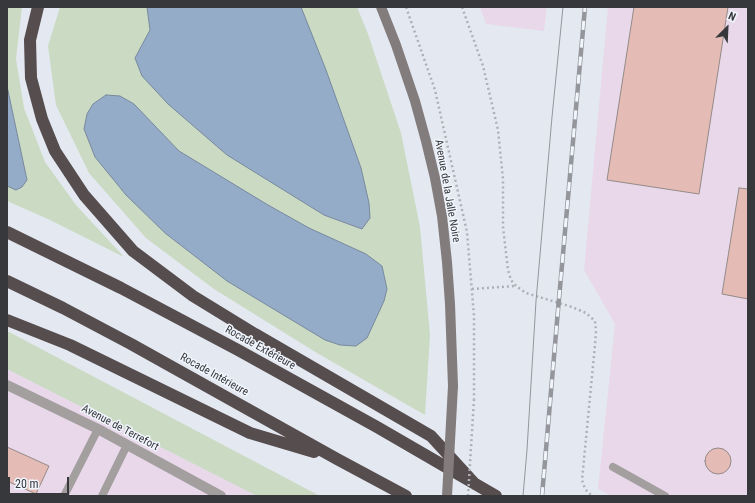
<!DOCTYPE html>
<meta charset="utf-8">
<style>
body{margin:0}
#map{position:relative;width:755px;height:503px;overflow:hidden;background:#e4e8f0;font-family:"Roboto Condensed",sans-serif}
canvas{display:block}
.frame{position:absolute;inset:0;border:8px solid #37383b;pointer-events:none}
.north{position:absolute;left:707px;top:8px;width:40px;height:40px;-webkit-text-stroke:3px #f1f5fd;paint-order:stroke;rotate:24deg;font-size:11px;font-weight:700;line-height:16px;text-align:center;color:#37383b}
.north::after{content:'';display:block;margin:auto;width:14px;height:18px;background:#37383b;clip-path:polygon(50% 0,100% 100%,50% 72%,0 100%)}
.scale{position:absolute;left:8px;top:477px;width:61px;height:18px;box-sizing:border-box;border:2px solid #37383b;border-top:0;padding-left:5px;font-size:12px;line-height:14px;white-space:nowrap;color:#37383b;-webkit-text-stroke:3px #f1f5fd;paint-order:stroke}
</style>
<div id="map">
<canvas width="755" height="503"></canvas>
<div class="frame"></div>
<div class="north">N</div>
<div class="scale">20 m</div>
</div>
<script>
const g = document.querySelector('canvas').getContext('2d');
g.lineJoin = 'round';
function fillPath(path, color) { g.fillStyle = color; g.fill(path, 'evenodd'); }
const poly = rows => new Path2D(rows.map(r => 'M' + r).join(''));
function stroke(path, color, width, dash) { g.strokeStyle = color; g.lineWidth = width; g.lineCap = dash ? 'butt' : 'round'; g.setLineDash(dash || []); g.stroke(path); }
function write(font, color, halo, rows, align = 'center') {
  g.font = font + ' "Roboto Condensed",sans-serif'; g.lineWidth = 3; g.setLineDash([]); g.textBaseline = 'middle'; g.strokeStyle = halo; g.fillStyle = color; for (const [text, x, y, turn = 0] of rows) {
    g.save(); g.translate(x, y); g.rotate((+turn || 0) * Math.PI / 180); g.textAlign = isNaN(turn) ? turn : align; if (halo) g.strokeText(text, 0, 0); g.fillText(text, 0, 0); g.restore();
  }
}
fillPath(poly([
 [480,7,547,7,544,31,486,24],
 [608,7,748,7,748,496,612,496,598,489,615,324,584,270],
 [7,369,257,496,7,496]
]), '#e8d8ea');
fillPath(poly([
 [7,7,22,7,16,59,24,108,45,162,76,205,124,257,48,219,7,201],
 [60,7,357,7,368,34,401,133,420,227,430,335,425,415,317,353,214,289,146,238,89,173,56,105,48,46],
 [7,332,9,332,320,496,257,496,7,369]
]), '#cadac3');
const water = poly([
 [147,7,301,7,326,70,361,168,369,203,370,218,362,229,324,215,227,155,168,104,142,76,135,58,150,30,147,7],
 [7,86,27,180,22,187,16,190,7,186,7,86],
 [106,95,120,96,134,104,179,151,268,205,309,228,366,254,382,266,387,289,384,301,367,338,356,346,340,345,325,340,227,281,165,233,126,195,95,157,84,129,87,114,93,104,106,95]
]);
fillPath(water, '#95acc8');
stroke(water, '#79899e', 1);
const building = poly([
 [634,7,728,7,699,194,607,180,634,7],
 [739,188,748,189,748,299,722,294,739,188],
 [7,447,49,466,36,494,7,481,7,447],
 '705 461a13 13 0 1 1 26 0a13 13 0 1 1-26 0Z'
]);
fillPath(building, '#e4bbb5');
stroke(building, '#948b89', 1);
stroke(poly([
 [406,7,435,90,467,232,474,316,474,399],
 [462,7,483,66,498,130,503,179,503,227,508,270,511,280,516,286,526,293,572,307,586,313,595,321,596,331,595,345,582,480,585,489,592,496],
 [472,289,515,286]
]), '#adb0b7', 2.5, [2, 3]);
stroke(poly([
 [613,467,665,496],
 [64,496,98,429],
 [102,496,127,445]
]), '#a39f9f', 8);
stroke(poly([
 [7,385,98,429,221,496]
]), '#a39f9f', 10);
stroke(poly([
 [381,7,396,45,415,101,426,141,435,178,442,216,447,262,450,304,453,386]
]), '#827c7d', 10);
stroke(poly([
 [38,7,30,40,31,78,42,119,55,151,84,195,133,251,193,296,255,334,431,436,475,484],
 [7,232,121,288,238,350,377,427,496,496],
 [7,281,63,308,131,344,337,459,406,496],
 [7,320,70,345,250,433,314,452]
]), '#564d4f', 12);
stroke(poly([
 [523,496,527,450,536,301,552,117,563,7]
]), '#94969c', 1);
const rail = poly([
 [542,496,558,310,585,7]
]);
stroke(rail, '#94969c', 4.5);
stroke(rail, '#f1f5fd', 3, [9]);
stroke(poly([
 [468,496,474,399]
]), '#adb0b7', 2.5, [2, 3]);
stroke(poly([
 [447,496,453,386]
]), '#827c7d', 10);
write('11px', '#37383b', '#f1f5fd', [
 ["Avenue de la Jalle Noire",447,191,80],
 ["Rocade Extérieure",260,348,29],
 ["Rocade Intérieure",214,375,29],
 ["Avenue de Terrefort",120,428,28]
]);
</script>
